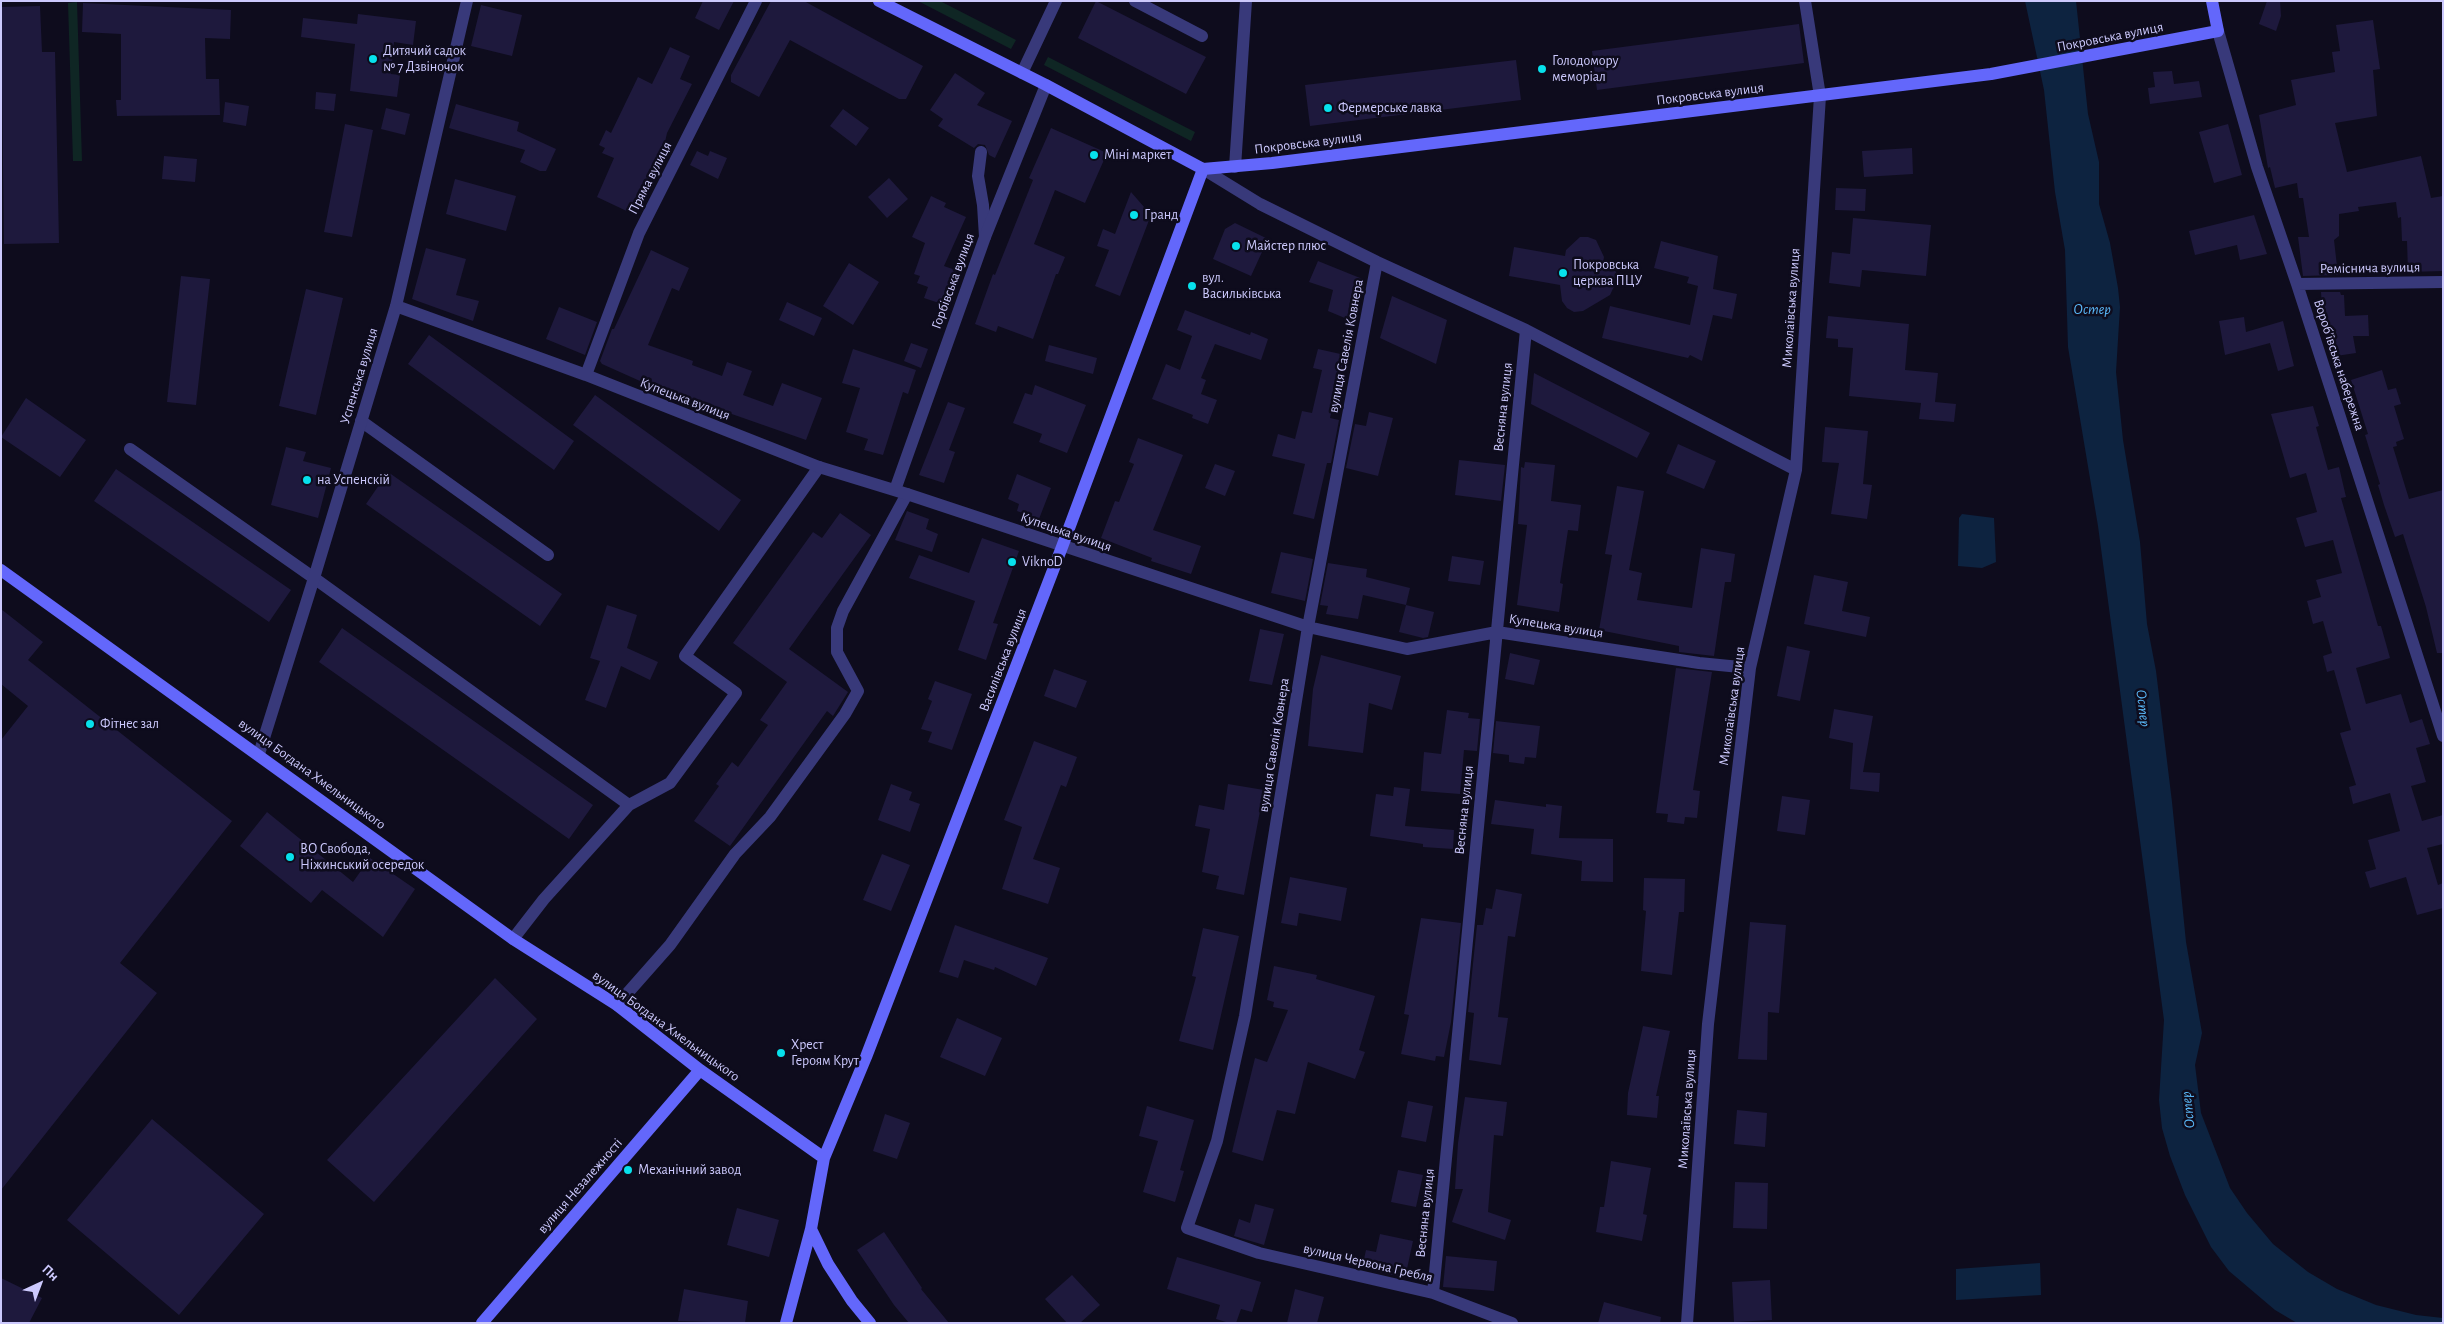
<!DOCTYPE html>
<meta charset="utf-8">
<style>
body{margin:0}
#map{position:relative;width:2444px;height:1324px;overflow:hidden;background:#0e0c1d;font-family:"Alegreya Sans",sans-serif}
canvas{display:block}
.frame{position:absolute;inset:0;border:2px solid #ccc9fd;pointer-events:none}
.north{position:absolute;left:15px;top:1259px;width:50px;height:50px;-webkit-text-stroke:4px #0e0c1d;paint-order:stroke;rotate:43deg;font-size:14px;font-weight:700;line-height:20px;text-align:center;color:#ccc9fd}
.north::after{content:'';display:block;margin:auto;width:18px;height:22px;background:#ccc9fd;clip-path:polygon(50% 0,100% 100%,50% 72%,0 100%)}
</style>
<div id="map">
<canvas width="2444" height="1324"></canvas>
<div class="frame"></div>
<div class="north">Пн</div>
</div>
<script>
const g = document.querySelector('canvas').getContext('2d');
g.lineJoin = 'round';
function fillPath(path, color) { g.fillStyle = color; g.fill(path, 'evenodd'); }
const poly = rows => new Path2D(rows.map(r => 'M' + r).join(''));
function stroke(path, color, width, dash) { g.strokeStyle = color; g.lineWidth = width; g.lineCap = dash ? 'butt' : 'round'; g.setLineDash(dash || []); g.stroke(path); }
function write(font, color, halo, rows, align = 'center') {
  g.font = font + ' "Alegreya Sans",sans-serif'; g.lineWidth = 5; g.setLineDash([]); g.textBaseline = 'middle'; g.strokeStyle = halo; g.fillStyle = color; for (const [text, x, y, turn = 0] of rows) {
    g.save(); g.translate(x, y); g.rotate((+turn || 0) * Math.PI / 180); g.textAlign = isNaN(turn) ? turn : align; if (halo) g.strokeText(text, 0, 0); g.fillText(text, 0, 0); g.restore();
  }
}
fillPath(poly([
 [918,1,940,1,1016,40,1011,49],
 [77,2,82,161,73,161,68,3],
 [1048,57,1195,132,1191,141,1044,65]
]), '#0f2624');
fillPath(poly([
 [2025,1,2076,1,2088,114,2099,162,2099,204,2110,243,2118,288,2120,307,2116,372,2123,440,2140,542,2147,624,2156,671,2172,802,2186,942,2202,1033,2195,1065,2201,1113,2230,1188,2247,1213,2273,1244,2308,1272,2337,1289,2376,1305,2416,1315,2443,1318,2443,1323,2297,1323,2275,1310,2229,1271,2211,1247,2185,1195,2170,1156,2162,1128,2159,1100,2164,1020,2098,526,2068,347,2065,250,2055,192,2044,90],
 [1962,514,1994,518,1996,562,1982,568,1958,566,1959,518],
 [2040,1263,2041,1295,1956,1300,1956,1269]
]), '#0d2340');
fillPath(poly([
 [703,1,734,1,719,30,695,18],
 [771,1,804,1,923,66,906,99,899,99,790,40,759,97,731,82,731,75],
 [1096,1,1206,57,1186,94,1078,38],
 [2267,1,2280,1,2281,16,2276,31,2259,24],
 [83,3,231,10,230,39,205,38,206,79,219,79,220,115,117,116,116,100,121,100,121,34,82,32],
 [481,5,522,15,512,56,471,46],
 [40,6,42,52,55,52,59,243,4,244,1,7],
 [358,14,416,21,413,45,394,42,391,74,400,75,397,97,350,91,355,44,301,37,303,18,357,24],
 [2373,20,2380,69,2373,70,2377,116,2335,123,2347,172,2421,156,2431,198,2443,196,2443,271,2408,272,2407,241,2402,241,2401,217,2398,218,2396,202,2358,207,2359,211,2339,214,2339,236,2334,240,2338,275,2303,276,2298,237,2309,237,2303,198,2299,198,2297,183,2275,188,2270,167,2268,168,2259,115,2296,105,2291,80,2335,72,2332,52,2340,51,2336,25],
 [1799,24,1804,63,1597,90,1592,51],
 [670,47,690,56,680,79,692,84,667,133,665,142,667,143,633,214,597,197,614,158,602,153,605,148,599,145,606,130,611,133,638,77,652,84],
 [1516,60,1521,100,1310,126,1305,85],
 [2172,71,2174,84,2199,81,2202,97,2150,104,2148,88,2155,87,2153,72],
 [955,73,985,93,977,105,1012,121,995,158,989,155,985,145,978,144,974,148,938,126,943,119,930,110],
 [316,92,336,94,334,111,315,109],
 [225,102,249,106,246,126,223,122],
 [456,104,519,122,517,131,556,149,546,171,540,171,520,162,525,150,449,128],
 [386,108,410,114,405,135,381,129],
 [843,109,869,128,856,146,830,126],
 [345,124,373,130,352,237,324,232],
 [2228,124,2242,175,2214,183,2199,132],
 [1051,128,1107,153,1085,203,1055,190,1034,244,1065,257,1058,274,1056,274,1033,339,998,326,996,332,975,324,993,274,995,275,1033,180,1029,178],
 [1912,148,1913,174,1864,177,1862,151],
 [697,151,708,156,710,151,727,158,718,179,690,165],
 [164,156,197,159,195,182,162,179],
 [889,178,908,199,887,218,868,197],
 [455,179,516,196,506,231,446,214],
 [1836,188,1866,189,1865,211,1835,210],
 [1131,192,1151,215,1120,296,1095,286,1109,250,1097,246,1103,229,1115,234],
 [931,196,946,203,944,207,966,217,944,266,958,271,945,305,924,298,928,287,917,283,920,276,914,274,925,243,912,237],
 [2254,215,2267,254,2240,260,2237,245,2195,255,2189,231],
 [1853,218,1931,225,1926,276,1862,270,1860,287,1829,283,1832,252,1850,254],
 [1235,223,1268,239,1251,276,1213,259,1225,229],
 [1580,237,1588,237,1596,240,1604,257,1603,263,1608,264,1616,272,1618,278,1610,295,1583,311,1574,312,1567,308,1562,301,1560,285,1509,276,1514,247,1565,256,1566,250],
 [1661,241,1718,256,1713,289,1737,294,1732,319,1713,315,1702,361,1690,355,1688,358,1602,338,1610,306,1690,325,1698,286,1687,283,1689,277,1654,268],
 [426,248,466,259,456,295,479,301,473,321,412,299],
 [651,250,689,268,679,291,672,288,648,345,693,361,692,365,722,376,727,362,752,371,743,395,773,406,782,383,822,398,806,440,649,385,602,364,600,361,612,329,614,329],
 [1318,261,1365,280,1362,296,1352,321,1328,311,1333,290,1309,282],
 [849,263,879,282,853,325,823,306],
 [181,276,210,279,196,405,167,402],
 [306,289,343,298,316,415,279,406],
 [2321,292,2340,292,2341,295,2344,295,2345,316,2368,315,2369,336,2353,336,2356,353,2336,356,2332,334,2324,335],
 [1392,296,1447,320,1436,364,1380,338],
 [787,302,822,318,814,336,779,320],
 [559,307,597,322,585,355,546,339],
 [1185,310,1250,335,1251,332,1268,339,1261,360,1215,344,1201,378,1206,380,1201,394,1217,400,1208,424,1192,418,1193,415,1152,399,1166,364,1180,370,1192,336,1177,330],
 [1828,316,1909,324,1905,370,1938,373,1935,402,1956,404,1954,422,1919,419,1921,403,1849,396,1853,348,1838,347,1838,339,1826,338],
 [2244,317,2246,332,2283,321,2294,366,2278,371,2270,343,2225,355,2219,321],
 [429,335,574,441,554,470,408,364],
 [911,343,928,349,921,368,904,361],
 [1049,345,1097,358,1093,374,1045,361],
 [853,349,916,370,908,394,903,392,883,455,864,450,868,439,846,432,860,388,842,383],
 [1318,349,1345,355,1330,418,1339,420,1331,463,1327,463,1314,519,1293,514,1305,464,1272,456,1278,434,1295,439,1302,411,1312,413,1322,370,1313,368],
 [2382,370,2388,390,2396,388,2401,404,2394,406,2404,439,2396,442,2397,446,2393,447,2409,499,2443,490,2443,653,2437,653,2426,607,2403,534,2395,537,2384,505,2378,485,2380,484,2365,435,2368,434,2351,380],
 [1534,373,1650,433,1637,458,1531,404],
 [1035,385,1086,405,1067,453,1039,442,1042,434,1013,423,1025,393,1032,395],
 [595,395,741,500,719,531,573,425],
 [26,398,86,440,60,477,1,437],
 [948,402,965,408,949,450,955,452,944,483,919,475],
 [2313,406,2319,426,2316,427,2328,470,2339,467,2346,497,2341,498,2378,626,2381,626,2390,658,2356,668,2366,704,2401,694,2410,723,2422,719,2430,744,2416,748,2426,782,2411,786,2422,821,2443,815,2443,844,2427,848,2438,885,2443,883,2443,908,2417,915,2406,877,2370,888,2365,872,2376,869,2368,840,2400,831,2390,793,2353,804,2349,787,2356,785,2340,733,2351,730,2334,670,2327,672,2323,656,2332,653,2323,621,2313,624,2307,601,2321,597,2316,580,2342,573,2333,540,2305,547,2296,518,2317,512,2306,473,2290,478,2271,414],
 [1369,412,1393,418,1378,476,1346,468,1355,424,1366,426],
 [1825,427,1868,431,1863,484,1872,485,1867,519,1831,514,1839,463,1822,462],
 [1138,438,1183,455,1153,530,1201,546,1191,574,1151,561,1152,558,1101,538,1115,501,1119,502,1134,464,1129,462],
 [1678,444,1716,461,1704,489,1666,473],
 [286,447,306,452,303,461,331,468,318,518,271,505],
 [1459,460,1505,465,1501,501,1455,495],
 [1525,462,1555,465,1551,501,1581,505,1578,531,1568,530,1560,583,1563,584,1559,612,1517,605,1527,525,1518,524,1521,467,1524,468],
 [1215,464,1235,471,1225,496,1205,488],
 [116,469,291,590,269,622,94,501],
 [388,472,562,594,540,626,366,504],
 [1017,474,1051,488,1039,519,1017,511,1019,504,1008,499],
 [1617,486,1644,491,1629,570,1642,573,1637,600,1692,608,1701,548,1735,554,1731,582,1725,582,1714,656,1679,652,1679,646,1599,630,1612,555,1605,554],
 [907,511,929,519,926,529,938,534,932,552,895,540],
 [840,513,871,535,789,649,848,692,833,716,827,711,730,846,694,821,719,786,716,784,732,762,738,767,768,725,760,720,787,682,733,643,813,532,822,538],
 [982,538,1019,551,993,623,998,624,986,660,958,650,975,601,909,578,919,555,969,573],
 [1281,552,1313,559,1305,601,1271,593],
 [1452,556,1484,561,1480,585,1448,581],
 [1328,563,1367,569,1366,577,1410,588,1406,605,1363,595,1358,619,1326,614,1328,606,1320,605],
 [1814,575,1848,582,1842,611,1870,617,1866,637,1804,624],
 [607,605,637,615,627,648,658,662,650,680,621,666,606,708,585,700,600,661,590,658],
 [1406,605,1434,612,1428,637,1423,638,1399,632],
 [1,609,43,642,28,660,232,821,120,963,157,993,1,1190,1,740,28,706,1,684],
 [342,628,593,805,569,839,319,662],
 [1260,629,1284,634,1272,685,1249,681],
 [1787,646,1810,651,1800,701,1777,696],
 [1510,653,1540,660,1534,685,1505,679],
 [1321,655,1401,676,1392,710,1369,703,1363,753,1308,746,1313,689],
 [1676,668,1712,672,1693,790,1700,791,1697,818,1685,817,1684,824,1667,822,1668,814,1656,813],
 [1054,669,1087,681,1076,708,1044,696],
 [935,681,972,694,952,750,928,742,932,732,921,729,932,701,928,699],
 [1834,709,1873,716,1863,772,1880,773,1879,792,1850,789,1853,743,1829,738],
 [1447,710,1469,713,1468,718,1480,719,1477,751,1464,750,1460,794,1421,791,1424,752,1441,754],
 [1496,721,1540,726,1536,758,1525,757,1524,764,1509,762,1509,755,1493,753],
 [1034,741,1077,757,1066,787,1061,785,1033,859,1060,868,1048,904,1002,889,1022,827,1004,820],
 [891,784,912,792,909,800,920,804,910,832,878,820],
 [1228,784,1264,790,1244,895,1216,889,1219,876,1202,872,1210,829,1195,826,1199,805,1224,810],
 [1394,787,1410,789,1405,826,1454,830,1453,849,1423,847,1423,844,1370,836,1376,794,1393,796],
 [1782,796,1810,800,1805,835,1777,831],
 [1495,800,1546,807,1546,804,1562,806,1559,838,1613,839,1613,882,1581,881,1582,861,1531,854,1534,829,1491,824],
 [267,812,353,882,370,858,415,889,383,937,322,890,311,903,240,846],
 [882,854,910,865,891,911,863,900],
 [1290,877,1347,888,1341,921,1299,913,1297,926,1281,923],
 [1644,878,1685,879,1684,912,1679,912,1672,975,1641,971,1646,911,1643,910],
 [1496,889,1522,894,1515,937,1508,936,1498,1017,1508,1018,1501,1065,1469,1060,1474,1013,1468,1012,1477,925,1483,925,1486,908,1492,909],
 [1421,918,1461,923,1451,1022,1444,1057,1436,1056,1435,1061,1401,1054,1409,1015,1404,1014],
 [1750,922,1786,925,1779,1013,1768,1012,1767,1060,1738,1059],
 [955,925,1048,958,1036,986,995,967,994,970,964,960,958,978,939,972],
 [1203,928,1239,936,1213,1050,1179,1041,1196,977,1192,976],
 [1274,966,1317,975,1316,979,1375,996,1359,1050,1365,1052,1355,1079,1308,1062,1295,1114,1277,1110,1263,1161,1232,1152,1255,1058,1267,1062,1288,1010,1273,1007,1274,1002,1267,1000],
 [495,978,537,1019,374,1202,327,1160],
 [957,1018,1002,1038,985,1076,940,1057],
 [1643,1026,1670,1031,1656,1096,1659,1096,1657,1118,1627,1115,1628,1093],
 [1465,1097,1507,1102,1503,1136,1494,1135,1488,1212,1511,1220,1505,1240,1452,1222,1463,1189,1455,1189,1458,1143],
 [1408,1101,1433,1106,1426,1142,1401,1137],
 [1147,1106,1194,1120,1180,1170,1184,1171,1175,1202,1143,1192,1158,1141,1139,1136],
 [1737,1110,1767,1113,1765,1147,1734,1144],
 [885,1114,910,1123,897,1159,873,1151],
 [152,1119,264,1214,179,1315,67,1220],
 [1611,1161,1651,1168,1643,1214,1647,1215,1642,1241,1596,1232,1600,1207,1604,1207],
 [1398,1170,1423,1175,1416,1207,1391,1202],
 [1735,1182,1768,1183,1767,1229,1733,1228],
 [1255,1204,1274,1209,1264,1245,1234,1236,1239,1219,1250,1223],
 [737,1208,779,1220,769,1257,727,1245],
 [884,1232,922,1288,921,1289,949,1323,909,1323,894,1305,857,1250],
 [1380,1234,1413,1241,1405,1278,1362,1268,1366,1250,1376,1252],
 [1446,1256,1497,1261,1494,1291,1443,1287],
 [1177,1257,1261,1282,1252,1312,1241,1309,1236,1323,1229,1323,1216,1319,1220,1305,1167,1289],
 [1072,1275,1100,1305,1080,1323,1067,1323,1045,1299],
 [1,1278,42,1298,29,1323,1,1323],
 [1770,1280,1772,1320,1734,1322,1732,1282],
 [684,1289,748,1301,745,1323,678,1321],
 [1295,1289,1324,1297,1317,1323,1287,1323],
 [1604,1302,1661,1317,1660,1323,1598,1323]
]), '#1e193d');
stroke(poly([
 [1135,1,1202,36],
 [1805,1,1820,96],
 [1022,73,1056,1],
 [981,152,978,176,983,205,985,237],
 [1235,167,1246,1],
 [361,421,548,555],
 [130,449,314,578,629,805],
 [513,939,544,899,629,805,670,783,736,693,685,656,819,467],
 [617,1005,670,945,735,854,770,817,845,714,858,691,837,652,837,628,843,611,907,494]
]), '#38397a', 12);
stroke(poly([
 [2218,31,2257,167,2297,284,2443,736],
 [1203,169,1260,204,1377,262,1526,330,1796,470],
 [1377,262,1308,627,1245,1016,1217,1141,1187,1228,1259,1253,1433,1293,1512,1323],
 [2297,284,2443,282],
 [396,306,586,375,819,467,907,494,1308,627,1407,649,1497,632,1699,663,1750,668],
 [586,375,639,233,756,1],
 [895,490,985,237,1046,85],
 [259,754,314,578,396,306,467,1],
 [1433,1293,1526,330],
 [1687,1323,1708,1024,1750,668,1796,470,1820,96]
]), '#38397a', 12);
stroke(poly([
 [879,1,1046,85,1203,169,1272,163,1991,74,2218,31,2212,1],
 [1,570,513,939,617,1005,700,1070,824,1158],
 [482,1323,700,1070],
 [786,1323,811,1229],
 [870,1323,852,1301,828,1264,811,1229,824,1158,866,1057,1062,547,1203,169]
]), '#6367fb', 12);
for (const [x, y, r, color] of [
 [373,59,5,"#07e1ec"],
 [1542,69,5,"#07e1ec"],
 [1328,108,5,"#07e1ec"],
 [1094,155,5,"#07e1ec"],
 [1134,215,5,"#07e1ec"],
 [1236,246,5,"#07e1ec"],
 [1563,273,5,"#07e1ec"],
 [1192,286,5,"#07e1ec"],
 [307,480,5,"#07e1ec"],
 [1012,562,5,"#07e1ec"],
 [90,724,5,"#07e1ec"],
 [290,857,5,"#07e1ec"],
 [781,1053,5,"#07e1ec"],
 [628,1170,5,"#07e1ec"]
]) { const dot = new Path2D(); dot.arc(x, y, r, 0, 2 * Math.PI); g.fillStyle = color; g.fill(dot); stroke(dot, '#0e0c1d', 2); }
write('14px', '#ccc9fd', '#0e0c1d', [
 ["Покровська вулиця",2110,37,-11],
 ["Покровська вулиця",1710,94,-7],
 ["Покровська вулиця",1308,143,-7],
 ["Пряма вулиця",650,178,-63],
 ["Реміснича вулиця",2370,268,-1],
 ["Горбівська вулиця",953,281,-70],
 ["Миколаївська вулиця",1791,308,-86],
 ["вулиця Савелія Ковнера",1346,346,-79],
 ["Воробʼївська набережна",2339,365,72],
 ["Успенська вулиця",359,376,-73],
 ["Купецька вулиця",685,399,21],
 ["Весняна вулиця",1503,407,-84],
 ["Купецька вулиця",1066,532,19],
 ["Купецька вулиця",1556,626,9],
 ["Василівська вулиця",1003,660,-69],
 ["Миколаївська вулиця",1732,706,-82],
 ["вулиця Савелія Ковнера",1274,745,-81],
 ["вулиця Богдана Хмельницького",312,774,36],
 ["Весняна вулиця",1464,810,-84],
 ["вулиця Богдана Хмельницького",666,1026,36],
 ["Миколаївська вулиця",1687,1109,-86],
 ["вулиця Незалежності",580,1186,-49],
 ["Весняна вулиця",1425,1213,-84],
 ["вулиця Червона Гребля",1368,1263,13]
]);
write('14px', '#ccc9fd', '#0e0c1d', [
 ["Дитячий садок",383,51],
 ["№ 7 Дзвіночок",383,67],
 ["Голодомору",1552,61],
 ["меморіал",1552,77],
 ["Фермерське лавка",1338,108],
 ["Міні маркет",1104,155],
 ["Гранд",1144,215],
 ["Майстер плюс",1246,246],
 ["Покровська",1573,265],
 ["церква ПЦУ",1573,281],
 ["вул.",1202,278],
 ["Васильківська",1202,294],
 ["на Успенскій",317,480],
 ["ViknoD",1022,562],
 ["Фітнес зал",100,724],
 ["ВО Свобода,",300,849],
 ["Ніжинський осередок",300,865],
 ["Хрест",791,1045],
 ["Героям Крут",791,1061],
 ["Механічний завод",638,1170]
], 'left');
write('italic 15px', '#5ab9fa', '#0e0c1d', [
 ["Остер",2092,309],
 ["Остер",2143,708,83],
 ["Остер",2188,1110,-96]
]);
</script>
